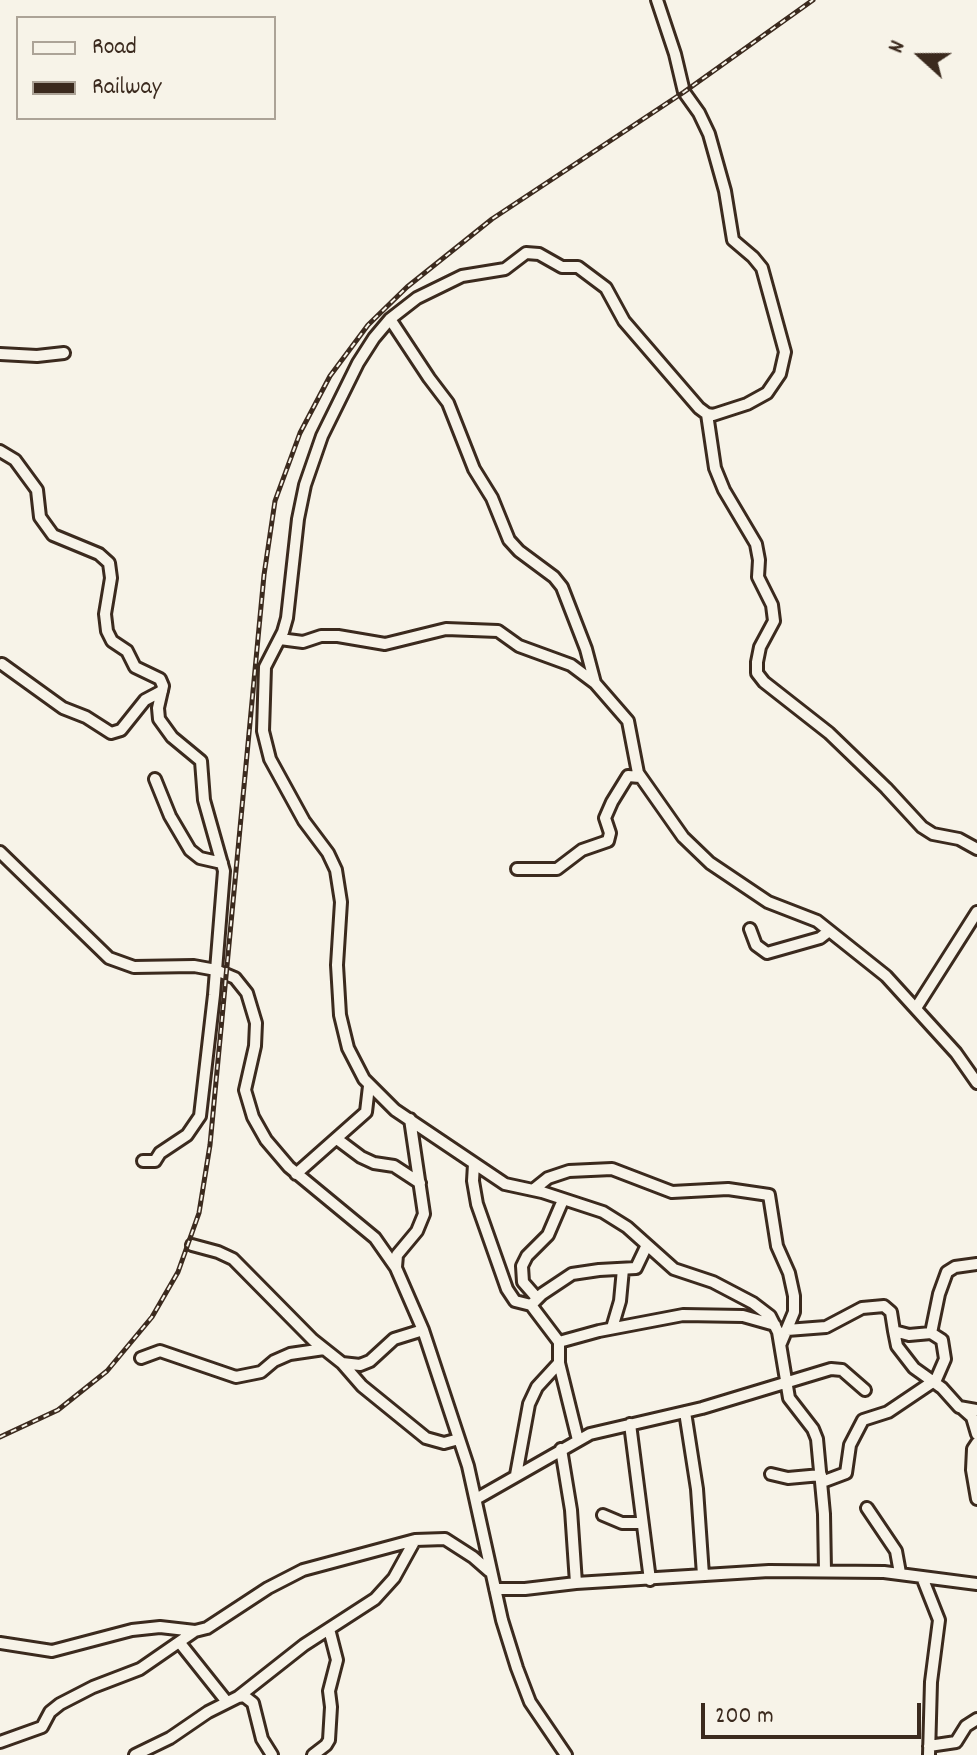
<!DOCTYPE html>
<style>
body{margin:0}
#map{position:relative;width:977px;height:1755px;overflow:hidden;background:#f7f3e8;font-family:Dekko,sans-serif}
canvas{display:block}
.legend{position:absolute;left:16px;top:16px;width:260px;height:104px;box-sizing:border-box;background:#f7f3e8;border:2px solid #aca397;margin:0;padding:10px 14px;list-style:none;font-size:24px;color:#3b2a1e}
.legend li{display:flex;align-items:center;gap:16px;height:40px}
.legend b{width:40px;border:2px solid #aca397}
.north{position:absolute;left:881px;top:16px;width:80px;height:80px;-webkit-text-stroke:6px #f7f3e8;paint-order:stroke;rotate:291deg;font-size:22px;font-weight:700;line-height:32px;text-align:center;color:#3b2a1e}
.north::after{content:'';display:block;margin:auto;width:28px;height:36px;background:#3b2a1e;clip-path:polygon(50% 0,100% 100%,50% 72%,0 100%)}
.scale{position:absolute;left:701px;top:1703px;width:220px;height:36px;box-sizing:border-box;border:4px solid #3b2a1e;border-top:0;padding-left:10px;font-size:24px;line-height:28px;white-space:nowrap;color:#3b2a1e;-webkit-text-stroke:6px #f7f3e8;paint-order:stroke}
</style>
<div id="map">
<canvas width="977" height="1755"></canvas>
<ul class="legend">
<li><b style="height:10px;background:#f7f3e8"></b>Road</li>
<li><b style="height:10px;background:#3b2a1e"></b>Railway</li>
</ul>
<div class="north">N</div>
<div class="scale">200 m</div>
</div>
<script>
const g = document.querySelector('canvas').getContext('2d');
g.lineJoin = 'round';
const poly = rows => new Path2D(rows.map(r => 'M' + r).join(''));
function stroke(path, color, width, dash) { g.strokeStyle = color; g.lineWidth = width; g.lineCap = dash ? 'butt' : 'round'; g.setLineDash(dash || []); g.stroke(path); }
const minor = poly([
 [657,0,675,54,684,92,699,113,709,134,725,191,733,240,753,257,762,268,785,352,780,374,767,393,747,404,713,415,707,414,715,468,724,490,756,544,759,560,758,577,772,605,774,621,760,647,757,662,757,673,764,682,829,733,886,788,922,827,933,834,959,839,977,849],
 [390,319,429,378,448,403,474,469,492,498,509,540,519,551,554,577,562,587,586,649,595,683,628,721,638,773,683,837,710,863,768,902,817,921,886,976,956,1053,977,1083],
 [0,354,37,356,64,353],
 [707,414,699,408,624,321,606,288,578,267,562,267,539,254,526,253,505,269,462,276,417,298,390,319,374,338,358,363,322,436,305,485,298,519,287,618,283,632,265,667,263,731,270,759,304,821,328,853,336,870,341,902,337,965,340,1015,348,1048,364,1079,395,1110,505,1184,542,1192,603,1212,627,1227,674,1269,713,1282,753,1303,770,1316,778,1332,789,1398,813,1429,817,1439,824,1514,825,1571],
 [0,451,15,460,37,490,40,517,53,535,99,554,109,563,111,578,105,614,107,631,112,641,127,651,135,667,160,679,163,686,158,708,159,719,172,737,201,761,204,800,224,871,214,995,200,1116,187,1135,160,1153,155,1161,143,1161],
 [280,639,303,642,321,636,338,636,385,644,446,629,498,631,519,646,571,665,595,683],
 [2,664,63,708,86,717,111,733,121,730,145,700,162,691],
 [155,779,170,816,190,850,200,858,222,863],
 [0,852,109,958,134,967,194,966,216,970,235,978,247,993,256,1023,255,1046,245,1090,253,1117,266,1140,289,1167,375,1238,396,1268,423,1330,468,1466,502,1620,517,1668,530,1702,566,1755],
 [517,869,557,869,582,850,608,841,610,833,605,818,612,802,628,776,640,777],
 [750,929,756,945,767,953,820,938,829,931],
 [916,1008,977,912],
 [337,1139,361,1157,374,1163,394,1166,420,1183],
 [474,1164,473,1181,477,1204,507,1289,515,1301,531,1305,559,1342,559,1363,578,1440],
 [296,1174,366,1112,369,1086],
 [533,1190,548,1178,569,1171,612,1169,672,1192,728,1189,769,1195,777,1246,789,1273,794,1296,794,1312,781,1343],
 [192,1245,218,1252,233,1259,313,1340,342,1363,360,1365,370,1361,394,1339,423,1330],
 [396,1267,397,1255,417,1231,424,1214,410,1119],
 [537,1298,523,1282,522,1266,527,1256,548,1235,563,1200],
 [531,1305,542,1294,572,1274,599,1270,636,1268,647,1245],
 [612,1328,620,1301,623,1269],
 [787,1330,826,1327,862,1308,884,1306,891,1312,894,1331,909,1335,931,1333,942,1340,945,1359,935,1382],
 [894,1331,897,1346,914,1368,942,1388,959,1407,977,1410],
 [931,1333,939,1294,947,1272,955,1267,977,1264],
 [559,1342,599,1331,683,1315,743,1316,775,1325],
 [141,1358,160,1351,236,1377,261,1372,274,1361,290,1354,324,1349],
 [342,1363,362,1386,426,1438,444,1443,459,1439],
 [963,1409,972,1417,977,1434],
 [685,1412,697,1489,703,1575],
 [630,1424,650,1580],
 [977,1443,973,1449,972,1470,977,1499],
 [561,1449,571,1510,576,1583],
 [771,1474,788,1478,821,1475],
 [516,1475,529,1404,537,1387,559,1363],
 [822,1482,846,1473,850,1445,863,1420,888,1412,934,1381],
 [476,1499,590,1434,702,1408,831,1369,842,1370,865,1390],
 [867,1508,896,1551,900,1573],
 [603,1515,622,1523,642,1523],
 [922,1577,939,1620,931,1682,929,1755],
 [495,1589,525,1589,576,1583,769,1571,884,1572,977,1584],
 [0,1643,52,1651,132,1630,160,1627,195,1631,207,1628,268,1588,303,1570,415,1540,445,1539,473,1557,489,1571],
 [180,1643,227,1702],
 [238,1697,244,1696,253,1703,262,1739,272,1755],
 [0,1742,42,1727,50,1712,60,1704,93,1687,140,1669,195,1631],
 [929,1746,956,1742,966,1726,977,1719],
 [135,1755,170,1738,208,1712,238,1697,304,1645,375,1599,394,1578,415,1540],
 [313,1755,326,1745,329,1740,331,1707,329,1691,337,1660,329,1629]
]);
stroke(minor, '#3b2a1e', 16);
stroke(minor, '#f7f3e8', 10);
const rail = poly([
 [0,1437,58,1410,107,1371,152,1317,178,1272,199,1213,210,1145,264,575,275,501,300,433,330,376,368,325,407,287,492,219,684,92,813,0]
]);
stroke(rail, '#3b2a1e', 5);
stroke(rail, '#f7f3e8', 2, [6]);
</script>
